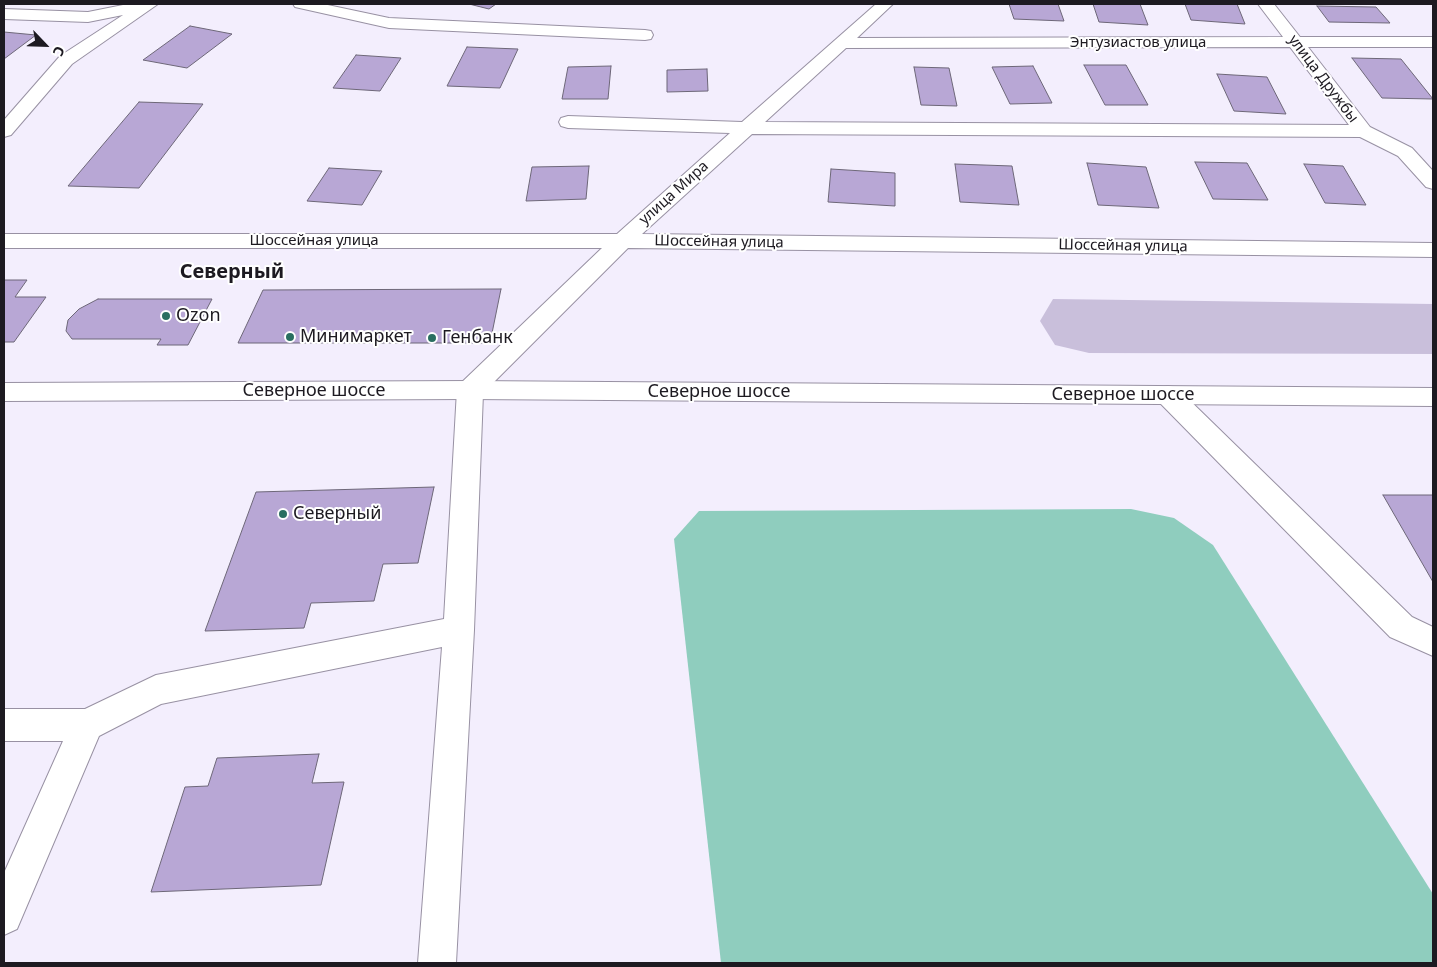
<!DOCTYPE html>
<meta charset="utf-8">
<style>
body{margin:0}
#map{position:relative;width:1437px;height:967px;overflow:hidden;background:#f3eefd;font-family:"Noto Sans",sans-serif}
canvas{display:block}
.frame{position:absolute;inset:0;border:5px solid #1d1a21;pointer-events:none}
.north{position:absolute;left:20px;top:20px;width:50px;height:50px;-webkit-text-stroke:4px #fff;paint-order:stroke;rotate:114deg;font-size:14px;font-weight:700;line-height:20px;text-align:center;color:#1d1a21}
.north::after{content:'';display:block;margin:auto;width:18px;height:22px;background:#1d1a21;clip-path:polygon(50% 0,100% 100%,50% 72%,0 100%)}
</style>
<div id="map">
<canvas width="1437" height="967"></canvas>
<div class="frame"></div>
<div class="north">С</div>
</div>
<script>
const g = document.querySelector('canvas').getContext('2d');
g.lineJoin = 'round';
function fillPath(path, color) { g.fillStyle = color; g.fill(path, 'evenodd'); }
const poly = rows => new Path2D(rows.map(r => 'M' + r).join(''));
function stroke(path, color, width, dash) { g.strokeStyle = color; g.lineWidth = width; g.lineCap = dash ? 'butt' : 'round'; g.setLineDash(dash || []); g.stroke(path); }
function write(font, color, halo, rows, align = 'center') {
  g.font = font + ' "Noto Sans",sans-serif'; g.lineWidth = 4; g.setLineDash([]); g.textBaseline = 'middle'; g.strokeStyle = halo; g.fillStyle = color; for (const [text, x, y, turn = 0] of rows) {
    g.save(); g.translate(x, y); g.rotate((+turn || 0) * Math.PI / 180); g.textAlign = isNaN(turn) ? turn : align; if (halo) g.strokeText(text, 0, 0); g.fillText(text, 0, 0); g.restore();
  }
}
fillPath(poly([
 [1053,299,1433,304,1433,354,1089,353,1055,345,1040,321]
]), '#c9bfdb');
fillPath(poly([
 [1131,509,1174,518,1213,545,1433,894,1433,963,721,963,674,539,699,511]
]), '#8fcdbe');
const building = poly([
 [469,4,496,4,489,9,469,4],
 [1009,4,1058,4,1064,21,1014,19,1009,4],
 [1093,4,1140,4,1148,25,1099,22,1093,4],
 [1185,4,1237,4,1245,24,1191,20,1185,4],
 [1317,6,1376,7,1390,23,1329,22,1317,6],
 [190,26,232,34,187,68,143,60,190,26],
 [4,32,36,35,4,59,4,32],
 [467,47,518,49,500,88,447,86,467,47],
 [356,55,401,58,380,91,333,88,356,55],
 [1352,58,1401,59,1433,99,1382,98,1352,58],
 [1084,65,1126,65,1148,105,1105,105,1084,65],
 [611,66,608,99,562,99,568,67,611,66],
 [1033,66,1052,103,1010,104,992,67,1033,66],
 [914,67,949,68,957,106,921,105,914,67],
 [707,69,708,91,667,92,667,70,707,69],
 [1217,74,1267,77,1286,114,1234,111,1217,74],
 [139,102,203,104,139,188,68,186,139,102],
 [1195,162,1247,163,1268,200,1213,199,1195,162],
 [1087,163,1146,167,1159,208,1098,205,1087,163],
 [955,164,1012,166,1019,205,960,202,955,164],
 [1304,164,1343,166,1366,205,1325,203,1304,164],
 [589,166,586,199,526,201,532,167,589,166],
 [329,168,382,171,362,205,307,201,329,168],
 [831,169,895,173,895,206,828,202,831,169],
 [4,280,27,280,15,297,46,297,14,342,4,342,4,280],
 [501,289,490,343,238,343,263,290,501,289],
 [98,299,212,299,188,345,157,345,161,339,72,339,66,331,68,320,79,309,98,299],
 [434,487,418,563,383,564,374,601,311,603,304,628,205,631,256,492,434,487],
 [1383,495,1433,495,1433,582,1383,495],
 [319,754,312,783,344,782,321,885,151,892,185,787,208,786,217,758,319,754]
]);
fillPath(building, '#b8a7d5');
stroke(building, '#6d6778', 1);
const minor = poly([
 [128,4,158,4,72,64,11,135,4,137,4,120,60,56,123,15,88,22,4,19,4,9,88,12,128,4],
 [293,4,323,4,389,18,645,30,651,31,653,35,651,39,645,40,389,28,295,7,293,4],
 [876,4,893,4,857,38,1283,37,1258,4,1274,4,1300,37,1433,37,1433,47,1308,47,1370,127,1412,148,1433,171,1433,189,1426,187,1398,156,1360,137,752,134,642,234,1433,243,1433,257,628,248,483,393,474,630,456,963,418,963,442,647,161,704,99,736,17,929,4,935,4,873,63,741,4,741,4,709,85,709,156,675,444,619,457,390,461,383,602,248,4,248,4,234,617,234,730,133,568,128,561,126,559,122,561,118,568,116,742,122,876,4],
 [1290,47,1349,125,765,122,846,48,1290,47],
 [1168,386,1177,388,1412,617,1433,627,1433,656,1390,637,1159,402,1155,395,1159,388,1168,386]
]);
const major = poly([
 [470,381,1433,388,1433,406,470,399,4,401,4,383,470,381]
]);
stroke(minor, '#9891a3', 2);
stroke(major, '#9891a3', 2);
fillPath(minor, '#fff');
fillPath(major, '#fff');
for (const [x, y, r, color] of [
 [166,316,5,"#296e60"],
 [290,337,5,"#296e60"],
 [432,338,5,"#296e60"],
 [283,514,5,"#296e60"]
]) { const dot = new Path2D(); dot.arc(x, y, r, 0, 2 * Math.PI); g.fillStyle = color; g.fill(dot); stroke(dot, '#fff', 2); }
write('15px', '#1d1a21', '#fff', [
 ["Энтузиастов улица",1138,43],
 ["улица Дружбы",1323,79,53],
 ["улица Мира",674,193,-42],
 ["Шоссейная улица",314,241],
 ["Шоссейная улица",719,242,1],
 ["Шоссейная улица",1123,246,1]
]);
write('18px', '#1d1a21', '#fff', [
 ["Ozon",176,316],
 ["Минимаркет",300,337],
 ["Генбанк",442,338],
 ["Северный",293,514]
], 'left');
write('18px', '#1d1a21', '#fff', [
 ["Северное шоссе",314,391],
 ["Северное шоссе",719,392],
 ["Северное шоссе",1123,395]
]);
write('bold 20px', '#1d1a21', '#fff', [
 ["Северный",232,272]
]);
</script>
